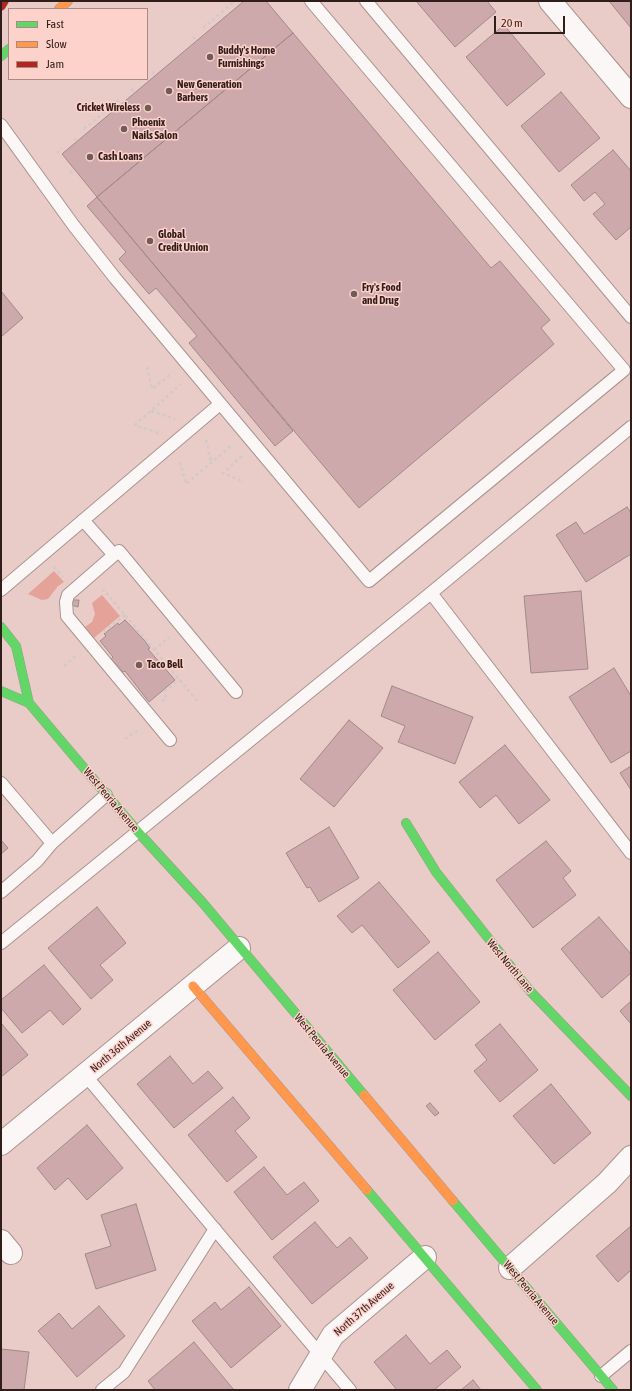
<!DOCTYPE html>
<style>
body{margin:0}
#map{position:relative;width:632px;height:1391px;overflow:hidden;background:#e9ccc7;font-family:"Asap Condensed",sans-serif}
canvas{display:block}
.frame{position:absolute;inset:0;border:2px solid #311e1b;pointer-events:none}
.legend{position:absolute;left:8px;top:8px;width:140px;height:72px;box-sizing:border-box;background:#fdd2cb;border:1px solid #ab8a85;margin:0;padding:5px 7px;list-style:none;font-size:12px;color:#311e1b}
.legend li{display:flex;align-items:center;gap:8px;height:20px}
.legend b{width:20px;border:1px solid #ab8a85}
.scale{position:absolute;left:494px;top:16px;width:71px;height:18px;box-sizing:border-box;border:2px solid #311e1b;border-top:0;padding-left:5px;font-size:12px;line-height:14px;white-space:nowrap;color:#311e1b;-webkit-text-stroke:3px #fdd2cb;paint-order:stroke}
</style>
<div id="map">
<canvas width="632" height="1391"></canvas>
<div class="frame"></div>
<ul class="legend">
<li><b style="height:5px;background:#63d668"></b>Fast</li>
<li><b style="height:5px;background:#ff974d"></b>Slow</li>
<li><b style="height:5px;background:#b3261e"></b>Jam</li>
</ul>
<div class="scale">20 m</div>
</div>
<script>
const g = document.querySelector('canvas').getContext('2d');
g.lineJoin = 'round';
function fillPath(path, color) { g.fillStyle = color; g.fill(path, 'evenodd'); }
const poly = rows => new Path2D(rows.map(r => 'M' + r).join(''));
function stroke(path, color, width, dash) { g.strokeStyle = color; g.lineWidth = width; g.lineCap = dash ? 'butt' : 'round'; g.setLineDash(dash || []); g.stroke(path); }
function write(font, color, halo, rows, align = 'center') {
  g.font = font + ' "Asap Condensed",sans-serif'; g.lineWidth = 3; g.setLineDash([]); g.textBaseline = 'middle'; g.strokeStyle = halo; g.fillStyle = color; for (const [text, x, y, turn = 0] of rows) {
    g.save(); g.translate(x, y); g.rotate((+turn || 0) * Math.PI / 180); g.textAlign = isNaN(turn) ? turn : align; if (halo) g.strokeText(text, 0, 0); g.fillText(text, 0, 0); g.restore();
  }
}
fillPath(poly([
 [54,571,64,582,58,586,48,599,42,600,28,594],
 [102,595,120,616,94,638,85,627,92,622,95,614,92,603]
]), '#e4a298');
const building = poly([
 [244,1,266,1,293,33,97,197,62,154,244,1],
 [416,1,487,1,496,12,455,47,416,1],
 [609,1,631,1,631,28,609,1],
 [504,25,545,74,507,106,466,57,504,25],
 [293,33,491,268,500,261,550,320,541,328,554,344,359,508,97,197,293,33],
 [561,92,600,138,559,172,521,126,561,92],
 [613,150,631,171,631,227,616,240,593,214,605,204,595,192,584,201,571,185,613,150],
 [97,197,293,431,275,446,189,343,197,336,156,288,149,294,119,259,126,252,87,206,97,197],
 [1,291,23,318,1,337,1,291],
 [627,507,631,513,631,554,586,582,556,535,576,522,584,534,627,507],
 [581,591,588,669,531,673,524,596,581,591],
 [72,600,79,600,78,607,71,605,72,600],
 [125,620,144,640,150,648,148,649,175,680,149,702,125,671,123,672,111,659,113,657,100,641,106,636,104,634,118,623,119,625,125,620],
 [614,668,631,696,631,751,611,763,569,697,614,668],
 [392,686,473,717,455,764,398,742,405,726,381,716,392,686],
 [349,720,383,748,334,807,300,779,349,720],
 [505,745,550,800,519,824,496,795,480,808,459,782,505,745],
 [631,766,631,790,620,773,631,766],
 [329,827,359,878,319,902,310,887,307,888,286,853,329,827],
 [1,840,8,848,1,854,1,840],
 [546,841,571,871,563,878,576,895,533,928,496,880,546,841],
 [379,882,430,942,398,968,362,925,352,933,337,916,379,882],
 [97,907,126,943,100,965,113,980,91,999,48,948,97,907],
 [599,917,631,954,631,973,602,998,561,949,599,917],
 [438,952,480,1002,435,1040,393,990,438,952],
 [44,965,81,1009,63,1025,50,1010,22,1033,1,1008,1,1000,44,965],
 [631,1001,631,1024,620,1011,631,1001],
 [1,1023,28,1055,1,1077,1,1023],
 [500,1024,538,1070,500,1102,474,1071,487,1060,475,1045,500,1024],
 [170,1056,193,1084,208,1071,223,1088,174,1128,137,1084,170,1056],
 [551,1084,591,1133,554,1164,513,1116,551,1084],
 [233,1097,250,1118,235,1131,257,1157,227,1182,188,1135,233,1097],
 [430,1103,439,1113,435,1116,426,1106,430,1103],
 [87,1125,123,1168,87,1200,68,1178,55,1190,37,1168,87,1125],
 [264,1167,287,1195,304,1182,319,1201,272,1240,234,1192,264,1167],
 [136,1204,156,1270,96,1289,85,1254,111,1246,101,1215,136,1204],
 [315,1222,337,1248,350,1237,368,1258,312,1304,273,1257,315,1222],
 [631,1226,631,1270,618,1282,596,1256,631,1226],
 [249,1287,281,1326,231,1368,192,1321,215,1302,221,1310,249,1287],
 [99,1306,125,1336,77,1377,38,1331,59,1313,72,1329,99,1306],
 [406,1335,430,1364,447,1350,461,1367,434,1390,397,1390,374,1362,406,1335],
 [194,1342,234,1390,155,1390,148,1381,194,1342],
 [1,1349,29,1352,24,1390,1,1390,1,1349],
 [473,1380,481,1390,461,1390,473,1380]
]);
fillPath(building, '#cea9ac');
stroke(building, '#9f8a89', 1);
const lane = poly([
 [366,1,631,317],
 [1,125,74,226,115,278,369,581,624,370,311,1],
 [83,520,114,555,119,551,236,692],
 [114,555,68,595,66,602,67,616,170,740],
 [1,590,220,404],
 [431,593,631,853],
 [1,783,52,843],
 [1,892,37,861,52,843,106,795],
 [1,943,431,593,631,427],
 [86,1076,350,1390],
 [601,1376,631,1351],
 [102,1390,124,1372,215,1229]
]);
const street = poly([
 [550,1,631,97],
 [1,1144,239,948],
 [1,1241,11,1253],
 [510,1268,607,1183,631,1157],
 [300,1390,333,1335,425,1257]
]);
const fast = poly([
 [1,56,9,49],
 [1,627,16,646,29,703],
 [1,691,29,703,138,832,203,903,364,1095],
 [406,823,436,872,530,991,631,1096],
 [367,1190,537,1390],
 [453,1201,613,1390]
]);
const slow = poly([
 [59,9,68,1],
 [193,986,367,1190],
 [364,1095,453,1201]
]);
const jam = poly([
 [1,6,4,1]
]);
stroke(lane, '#a99390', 14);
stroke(street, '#a99390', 24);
stroke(fast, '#a99390', 10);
stroke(slow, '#a99390', 10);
stroke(jam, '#a99390', 10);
stroke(poly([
 [203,28,235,1],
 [193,37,196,41],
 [152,72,156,75],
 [131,89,135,93],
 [84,129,121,98],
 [74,138,77,142],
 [57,153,62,148],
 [70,173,75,170],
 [147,367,152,389,172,373],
 [151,411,175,419],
 [158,433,135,425,181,384],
 [206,440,211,462],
 [242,456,223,473,244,482],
 [180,462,186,484,232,445],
 [54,567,63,577],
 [102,591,104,590,199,703],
 [104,632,125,615],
 [154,650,169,637],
 [64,666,77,655],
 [162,701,166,699,165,691,179,679],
 [125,739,138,730]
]), '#d2c9c8', 2.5, [3, 3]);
stroke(lane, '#fcf7f7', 12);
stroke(street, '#fcf7f7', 22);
stroke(fast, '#63d668', 9);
stroke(slow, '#ff974d', 9);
stroke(jam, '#b3261e', 9);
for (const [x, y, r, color] of [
 [210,57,4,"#715b57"],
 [169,91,4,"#715b57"],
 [148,108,4,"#715b57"],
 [124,129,4,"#715b57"],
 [90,157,4,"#715b57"],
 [150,241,4,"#715b57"],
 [354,294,4,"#715b57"],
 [139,665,4,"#715b57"]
]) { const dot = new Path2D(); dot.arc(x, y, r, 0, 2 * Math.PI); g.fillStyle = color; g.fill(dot); stroke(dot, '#fdd2cb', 1.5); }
write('bold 11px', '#311e1b', '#fdd2cb', [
 ["Buddy's Home",218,51],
 ["Furnishings",218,64],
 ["New Generation",177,85],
 ["Barbers",177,98],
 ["Cricket Wireless",140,108,"right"],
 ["Phoenix",132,123],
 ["Nails Salon",132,136],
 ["Cash Loans",98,157],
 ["Global",158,235],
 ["Credit Union",158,248],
 ["Fry's Food",362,288],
 ["and Drug",362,301],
 ["Taco Bell",147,665]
], 'left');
write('11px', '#311e1b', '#fdd2cb', [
 ["West Peoria Avenue",111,800,50],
 ["West North Lane",510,966,50],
 ["North 36th Avenue",121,1046,-40],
 ["West Peoria Avenue",322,1046,50],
 ["West Peoria Avenue",531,1293,50],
 ["North 37th Avenue",364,1309,-41]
]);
</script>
